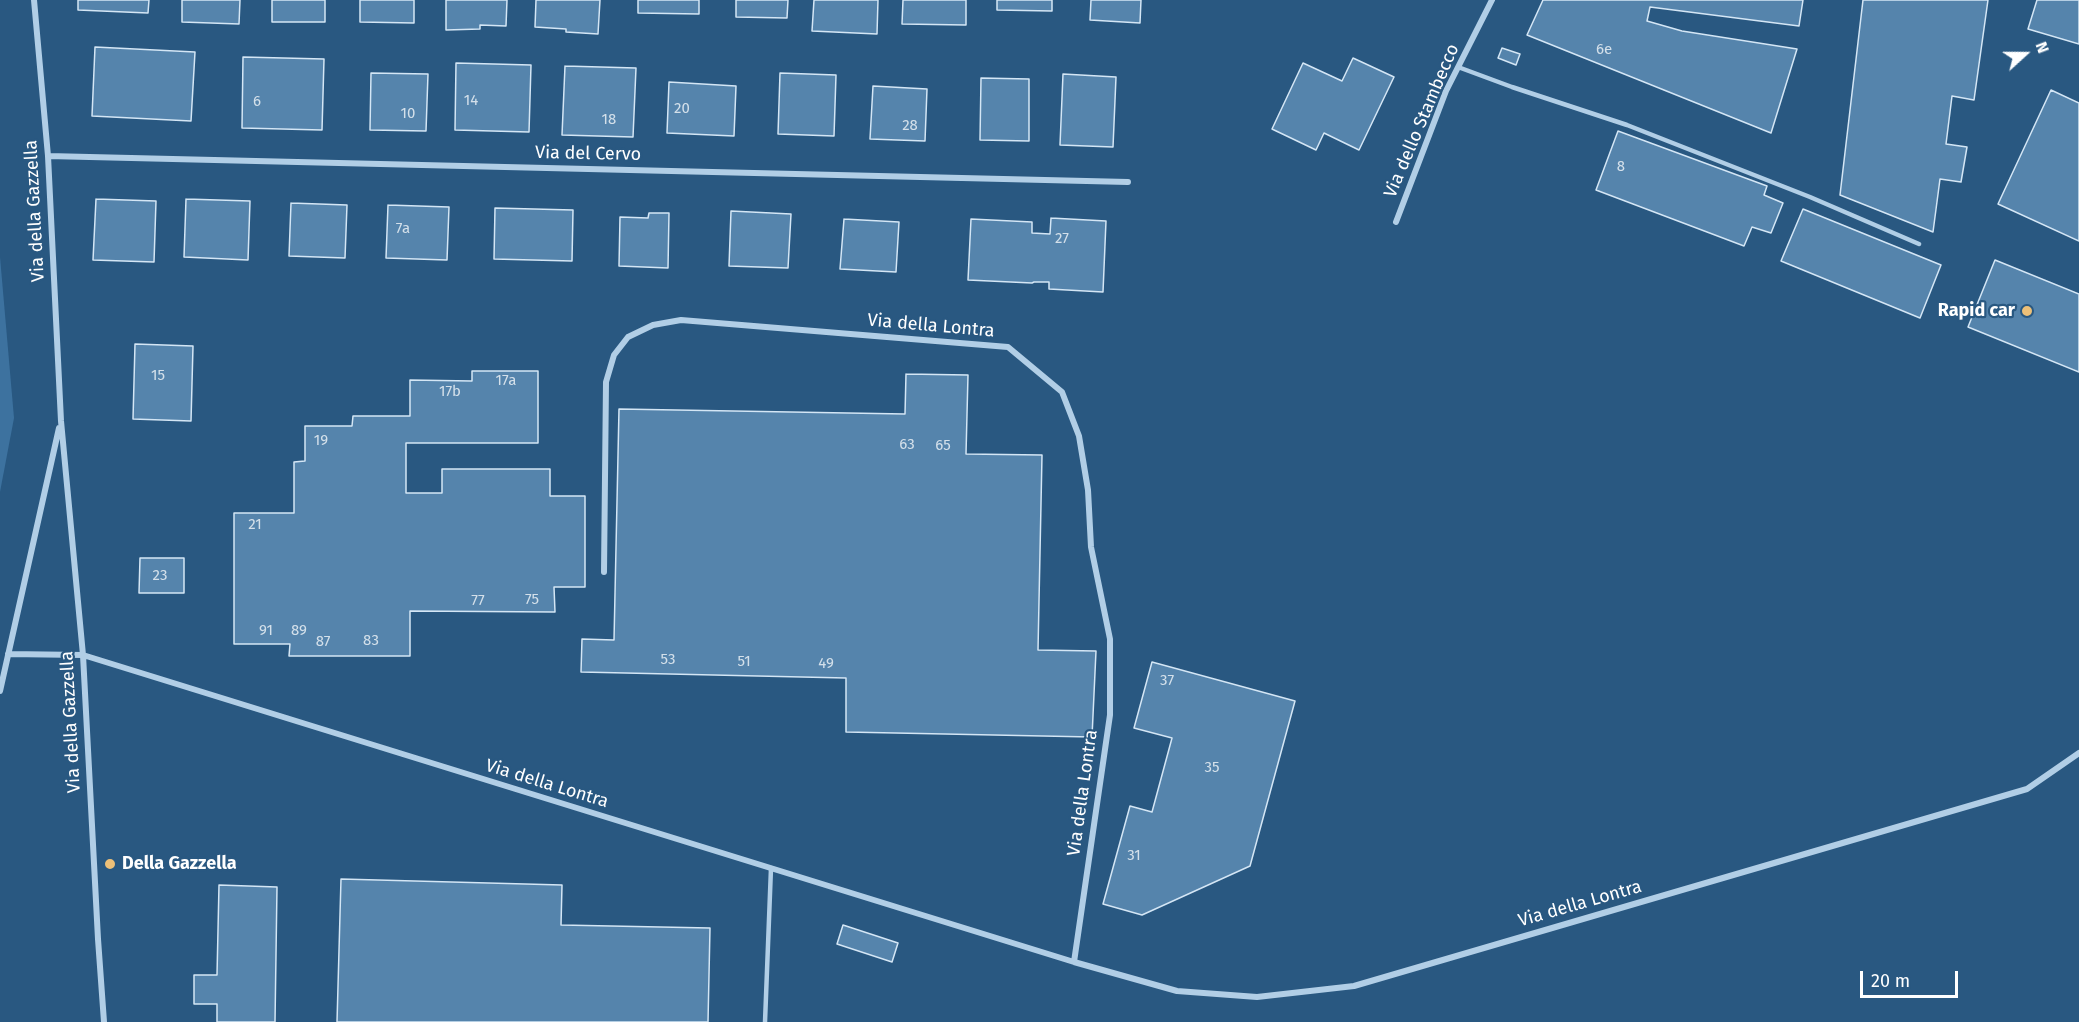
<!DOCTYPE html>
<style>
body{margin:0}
#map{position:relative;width:2079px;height:1022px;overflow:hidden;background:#295881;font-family:"Fira Sans",sans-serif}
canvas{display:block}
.north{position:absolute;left:1995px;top:24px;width:60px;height:60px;-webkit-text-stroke:4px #295881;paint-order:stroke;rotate:69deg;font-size:16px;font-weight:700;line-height:24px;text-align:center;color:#fff}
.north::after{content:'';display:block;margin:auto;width:21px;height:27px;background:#fff;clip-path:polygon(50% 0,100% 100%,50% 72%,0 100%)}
.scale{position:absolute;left:1860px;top:971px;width:98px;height:27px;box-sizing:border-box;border:3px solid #fff;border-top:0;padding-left:8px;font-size:18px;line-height:21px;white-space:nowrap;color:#fff;-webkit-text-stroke:4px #295881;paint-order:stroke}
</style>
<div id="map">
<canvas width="2079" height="1022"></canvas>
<div class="north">N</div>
<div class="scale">20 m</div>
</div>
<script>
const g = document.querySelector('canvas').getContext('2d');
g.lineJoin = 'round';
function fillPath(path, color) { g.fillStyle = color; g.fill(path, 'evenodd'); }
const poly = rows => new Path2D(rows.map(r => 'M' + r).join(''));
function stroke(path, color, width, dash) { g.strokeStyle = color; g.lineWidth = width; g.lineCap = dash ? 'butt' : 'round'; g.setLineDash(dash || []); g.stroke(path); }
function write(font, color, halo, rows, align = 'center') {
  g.font = font + ' "Fira Sans",sans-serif'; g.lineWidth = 4.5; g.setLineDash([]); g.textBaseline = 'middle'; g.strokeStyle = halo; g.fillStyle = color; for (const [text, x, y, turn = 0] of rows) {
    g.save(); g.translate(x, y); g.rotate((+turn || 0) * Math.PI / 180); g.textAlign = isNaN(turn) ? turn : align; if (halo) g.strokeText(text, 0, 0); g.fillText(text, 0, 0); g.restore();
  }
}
fillPath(poly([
 [0,257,14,418,0,492]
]), '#3d729f');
const building = poly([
 [78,0,149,0,148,13,78,10,78,0],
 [182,0,240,0,239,24,182,22,182,0],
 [272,0,325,0,325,22,272,22,272,0],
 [360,0,414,0,414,23,360,22,360,0],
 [446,0,507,0,506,26,480,25,480,29,446,30,446,0],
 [536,0,600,0,598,34,566,32,566,29,535,27,536,0],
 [638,0,699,0,699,14,638,13,638,0],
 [736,0,788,0,787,18,736,17,736,0],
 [814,0,878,0,877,34,812,31,814,0],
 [903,0,966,0,966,25,902,24,903,0],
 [997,0,1052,0,1052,11,997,10,997,0],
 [1091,0,1141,0,1140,23,1090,20,1091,0],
 [1543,0,1803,0,1799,26,1650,7,1647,21,1682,31,1797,49,1771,133,1527,35,1543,0],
 [1863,0,1988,0,1974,100,1952,96,1946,144,1967,147,1961,182,1940,179,1933,232,1840,195,1863,0],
 [2037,0,2079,0,2079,44,2028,29,2037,0],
 [95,47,195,52,191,121,92,116,95,47],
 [1502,48,1520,54,1516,65,1498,58,1502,48],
 [243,57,324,59,322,130,242,128,243,57],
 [1353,58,1394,77,1359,150,1324,133,1316,150,1272,129,1303,63,1342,81,1353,58],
 [456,63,531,65,529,132,455,130,456,63],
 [565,66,636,68,633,137,562,135,565,66],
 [371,73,428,74,426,131,370,130,371,73],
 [780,73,836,75,834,136,778,134,780,73],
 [1063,74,1116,77,1113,147,1060,145,1063,74],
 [981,78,1029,79,1029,141,980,140,981,78],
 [669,82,736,86,734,136,667,133,669,82],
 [873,86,927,89,925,141,870,139,873,86],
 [2051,90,2079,103,2079,241,1998,204,2051,90],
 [1618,131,1767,186,1764,195,1783,203,1771,233,1752,227,1744,246,1596,190,1618,131],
 [96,199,156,201,154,262,93,260,96,199],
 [186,199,250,201,248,260,184,257,186,199],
 [291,203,347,205,345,258,289,256,291,203],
 [388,205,449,207,447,260,386,258,388,205],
 [495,208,573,210,572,261,494,259,495,208],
 [1803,209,1941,265,1920,318,1781,261,1803,209],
 [731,211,791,214,788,268,729,266,731,211],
 [649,213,669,213,668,268,619,266,620,217,648,218,649,213],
 [1051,218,1106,221,1103,292,1049,289,1049,282,1034,282,1032,283,968,280,971,219,1032,222,1032,233,1050,234,1051,218],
 [844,219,899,222,896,272,840,269,844,219],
 [1995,260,2079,294,2079,372,1968,327,1995,260],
 [135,344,193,346,191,421,133,419,135,344],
 [472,371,538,371,538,443,406,443,406,493,442,493,442,469,550,469,550,496,585,496,585,587,554,587,555,612,410,611,410,656,289,656,290,644,234,644,234,513,294,513,294,462,305,461,305,426,352,426,353,416,410,416,410,380,472,381,472,371],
 [906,374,968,375,966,454,1042,455,1038,650,1096,651,1092,737,846,732,846,678,581,672,582,639,614,640,619,409,905,414,906,374],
 [140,558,184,558,184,593,139,593,140,558],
 [1152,662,1295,701,1250,866,1142,915,1103,904,1130,806,1152,812,1172,738,1134,728,1152,662],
 [341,879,562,885,561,925,710,928,708,1022,337,1022,341,879],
 [219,885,277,887,275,1022,217,1022,217,1004,194,1004,194,975,217,975,219,885],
 [843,925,898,943,892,962,837,944,843,925]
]);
fillPath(building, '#5584ac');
stroke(building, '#d4e6f5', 1.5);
stroke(poly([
 [1458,67,1512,87,1627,125,1810,197,1919,244],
 [765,1022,771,868]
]), '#b1cee6', 4.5);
stroke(poly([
 [34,0,48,156,61,421,83,655,98,939,104,1022],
 [48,156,1128,182],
 [1396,222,1446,91,1492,0],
 [604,572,606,382,614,355,628,337,653,325,681,320,1008,347,1062,392,1079,436,1088,490,1091,547,1110,639,1110,715,1074,962],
 [8,654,83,655,1074,962,1177,991,1257,997,1354,986,2027,789,2079,753],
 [0,691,59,428]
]), '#b1cee6', 6);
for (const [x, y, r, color] of [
 [2027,311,6,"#edc078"],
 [110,864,6,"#edc078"]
]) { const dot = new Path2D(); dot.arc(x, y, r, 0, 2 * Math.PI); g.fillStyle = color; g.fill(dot); stroke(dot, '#295881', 2); }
write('15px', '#d4e0ea', null, [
 ["6e",1604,50],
 ["14",471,101],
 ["6",257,102],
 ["20",682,109],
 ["10",408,114],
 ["18",609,120],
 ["28",910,126],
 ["8",1621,167],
 ["7a",403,229],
 ["27",1062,239],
 ["15",158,376],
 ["17a",506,381],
 ["17b",450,392],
 ["19",321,441],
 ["63",907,445],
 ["65",943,446],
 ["21",255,525],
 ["23",160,576],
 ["75",532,600],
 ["77",478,601],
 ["91",266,631],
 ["89",299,631],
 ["83",371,641],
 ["87",323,642],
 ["53",668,660],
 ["51",744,662],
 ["49",826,664],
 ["37",1167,681],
 ["35",1212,768],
 ["31",1134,856]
]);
write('18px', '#fff', '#295881', [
 ["Via dello Stambecco",1422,121,-67],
 ["Via del Cervo",588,154,1],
 ["Via della Gazzella",35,211,-93],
 ["Via della Lontra",931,326,5],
 ["Via della Gazzella",71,722,-93],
 ["Via della Lontra",547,784,17],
 ["Via della Lontra",1083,793,-82],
 ["Via della Lontra",1580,904,-16]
]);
write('bold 18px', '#fff', '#295881', [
 ["Rapid car",2015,311],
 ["Della Gazzella",122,864,"left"]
], 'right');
</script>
